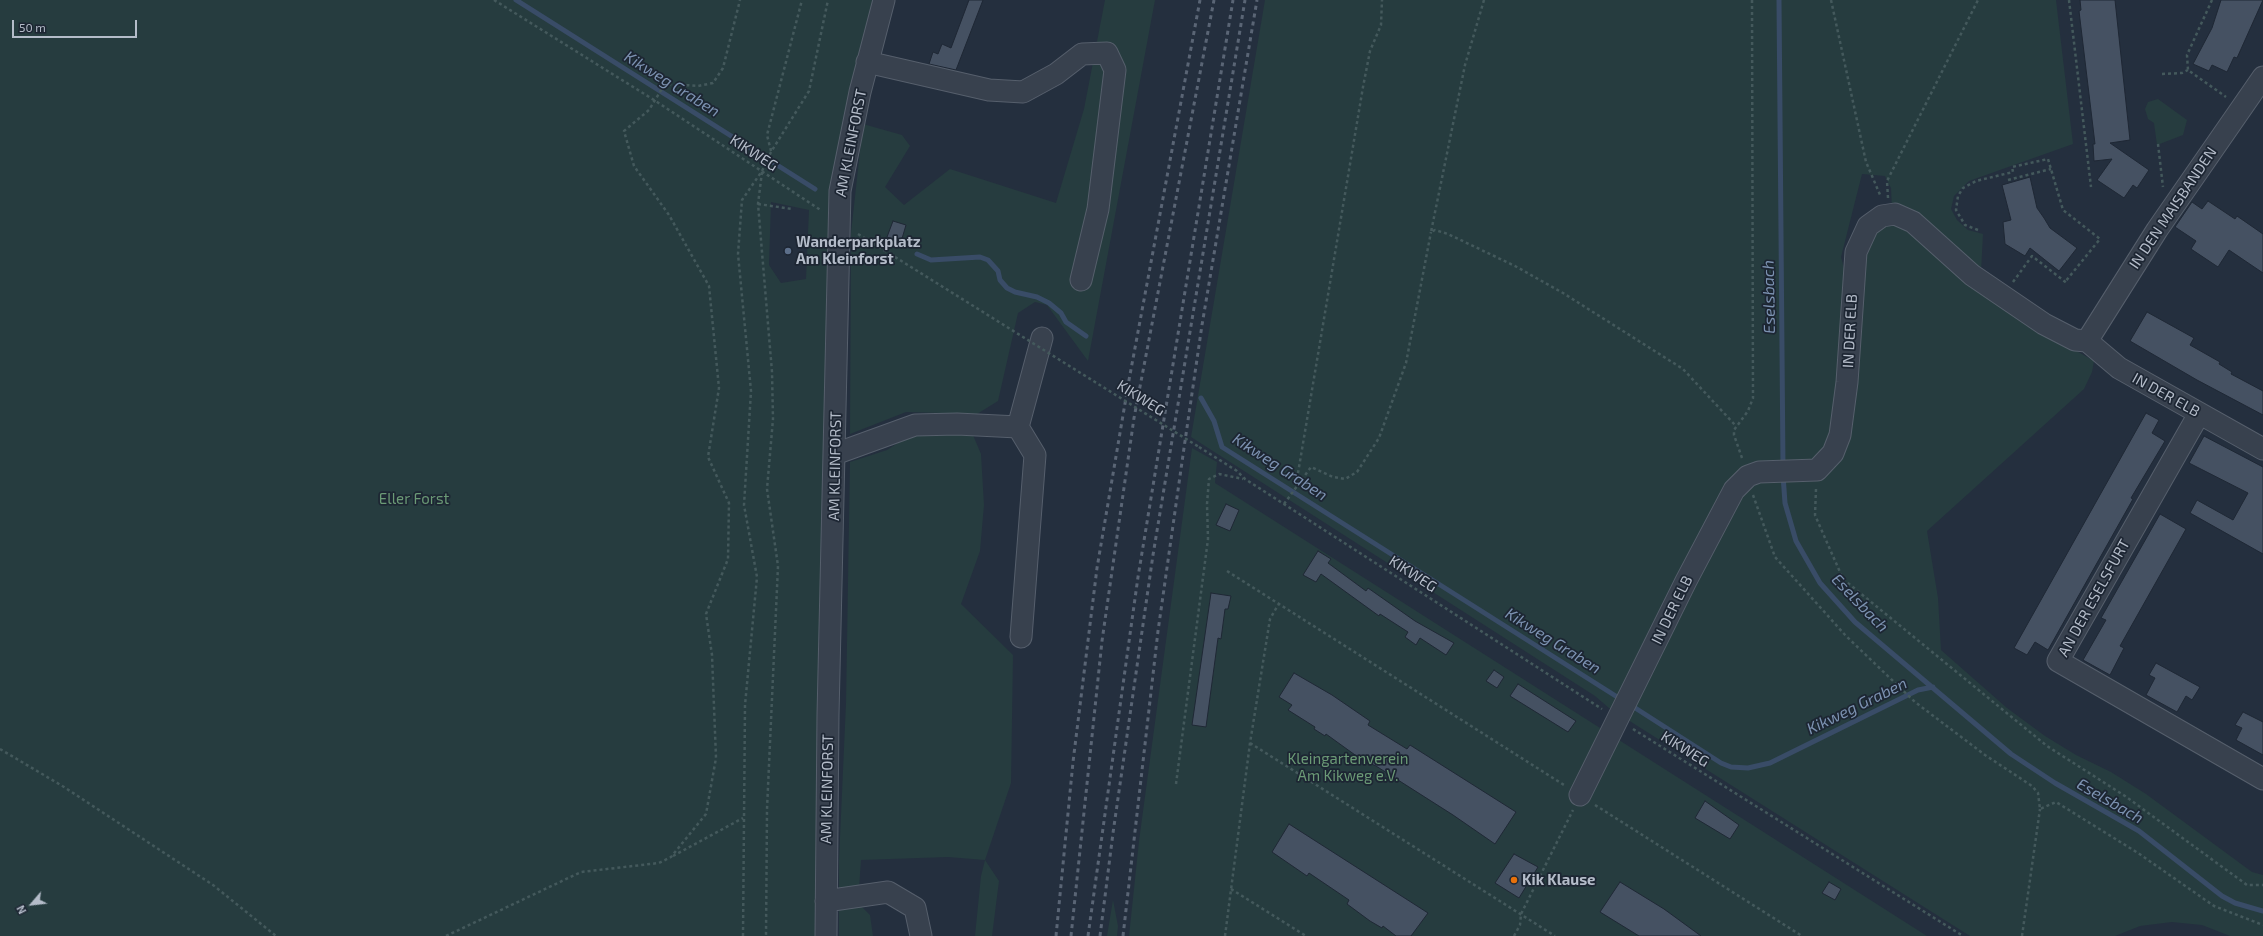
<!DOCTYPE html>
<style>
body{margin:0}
#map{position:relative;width:2263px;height:936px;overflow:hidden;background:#242f3e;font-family:"Exo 2",sans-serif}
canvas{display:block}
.north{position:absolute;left:12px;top:884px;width:40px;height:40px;-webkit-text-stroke:3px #1d2633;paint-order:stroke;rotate:242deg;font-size:11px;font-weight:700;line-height:16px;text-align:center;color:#b4bcc9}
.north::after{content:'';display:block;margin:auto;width:14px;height:18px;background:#b4bcc9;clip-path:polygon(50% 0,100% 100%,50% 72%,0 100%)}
.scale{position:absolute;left:12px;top:20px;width:125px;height:18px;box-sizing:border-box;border:2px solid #b4bcc9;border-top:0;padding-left:5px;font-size:12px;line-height:14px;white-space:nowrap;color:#b4bcc9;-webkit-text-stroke:3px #1d2633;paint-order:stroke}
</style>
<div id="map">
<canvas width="2263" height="936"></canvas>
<div class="north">N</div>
<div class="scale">50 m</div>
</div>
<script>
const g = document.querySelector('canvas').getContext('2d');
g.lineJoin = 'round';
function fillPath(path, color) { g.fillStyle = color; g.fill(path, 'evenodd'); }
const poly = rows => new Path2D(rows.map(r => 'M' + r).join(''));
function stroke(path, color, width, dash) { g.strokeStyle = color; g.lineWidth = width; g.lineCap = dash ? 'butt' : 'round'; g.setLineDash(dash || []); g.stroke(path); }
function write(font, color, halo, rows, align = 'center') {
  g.font = font + ' "Exo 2",sans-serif'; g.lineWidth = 3.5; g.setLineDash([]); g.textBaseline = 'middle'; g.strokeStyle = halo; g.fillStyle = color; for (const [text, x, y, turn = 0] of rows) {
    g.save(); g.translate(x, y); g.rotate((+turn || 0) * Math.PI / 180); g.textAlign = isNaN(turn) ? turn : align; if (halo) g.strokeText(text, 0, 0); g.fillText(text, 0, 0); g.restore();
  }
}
fillPath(poly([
 [0,0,879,0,841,157,823,936,0,936],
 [771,202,809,210,806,279,781,283,769,265],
 [1105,0,1155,0,1088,361,1047,305,1035,302,1018,313,998,401,977,414,906,412,850,434,851,233,863,124,902,135,910,146,885,187,904,205,950,169,1056,203,1084,109],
 [1265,0,2056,0,2073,144,1969,181,1954,196,1951,209,1957,220,1968,230,1983,234,1981,272,1892,210,1891,188,1885,176,1862,174,1841,257,1844,268,1851,270,1830,461,1865,238,1893,218,2010,313,2094,361,2092,372,2084,389,1927,531,1938,598,1941,650,2007,708,2045,736,2076,755,2111,772,2146,794,2252,872,2263,875,2263,936,2230,936,2202,925,2172,922,2140,926,2115,936,1970,936,1609,708,1595,696,1191,437],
 [2158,99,2187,120,2183,135,2157,145,2154,123,2148,119,2145,109,2148,102],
 [970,428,981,454,984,505,980,551,961,604,1013,655,1011,783,985,860,999,881,992,936,975,936,981,876,985,860,948,857,861,860,858,903,870,915,873,936,839,936,839,860,846,703,850,462,887,450,920,429],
 [1192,448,1217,462,1215,483,1927,936,1129,936,1139,841],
 [1113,900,1118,926,1117,936,1107,936]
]), '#263c3f');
stroke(poly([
 [516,0,815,189],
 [1779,0,1783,467],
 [917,254,931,260,980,257,988,260,998,271,1000,280,1007,288,1015,292,1037,297,1049,303,1061,313,1066,322,1086,336],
 [1201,398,1214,421,1222,447,1622,700],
 [1783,475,1785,503,1796,541,1820,583,1855,622,2011,754,2055,783,2139,831,2222,896,2235,903,2263,911],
 [1629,704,1721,763,1731,767,1748,768,1770,763,1918,690,1933,687]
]), '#394c67', 5);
const building = poly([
 [969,0,983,0,956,70,929,64,933,52,938,54,942,44,951,48,969,0],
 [2080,0,2115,0,2130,140,2110,143,2149,170,2137,188,2133,185,2124,198,2097,180,2112,159,2094,161,2093,144,2095,144,2079,11,2081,10,2080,0],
 [2221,0,2263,0,2237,58,2234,57,2227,72,2212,65,2209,71,2193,64,2212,28,2221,0],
 [2030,177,2037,208,2044,218,2050,228,2077,248,2059,271,2030,248,2025,256,2005,244,2003,222,2011,220,2002,185,2030,177],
 [2208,201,2235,219,2237,216,2263,234,2263,273,2229,250,2218,267,2191,249,2196,241,2175,227,2192,202,2202,209,2208,201],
 [893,221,906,225,901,242,887,237,893,221],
 [2147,312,2194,338,2190,345,2220,362,2219,364,2232,372,2231,374,2263,391,2263,415,2197,380,2130,341,2147,312],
 [2146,413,2159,420,2152,433,2165,441,2131,498,2133,499,2048,650,2035,642,2027,655,2014,648,2146,413],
 [2204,436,2263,467,2263,554,2190,513,2197,500,2233,520,2248,493,2189,463,2204,436],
 [1226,504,1239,510,1230,531,1216,525,1226,504],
 [2160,514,2186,529,2120,646,2124,648,2110,675,2083,660,2106,620,2101,618,2160,514],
 [1318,551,1331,559,1328,563,1366,591,1368,588,1415,621,1454,643,1446,655,1420,638,1416,645,1405,637,1408,632,1380,614,1379,616,1321,574,1316,582,1303,575,1318,551],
 [1211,593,1231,596,1228,609,1225,609,1221,639,1218,638,1206,727,1192,725,1211,593],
 [2156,663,2200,687,2192,700,2186,696,2177,712,2146,695,2155,678,2149,675,2156,663],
 [1494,670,1504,677,1497,688,1486,681,1494,670],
 [1294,673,1332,695,1370,721,1368,725,1407,749,1410,745,1516,812,1495,844,1453,815,1376,766,1362,760,1326,734,1325,736,1314,729,1315,727,1288,710,1292,705,1279,697,1294,673],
 [1518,684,1576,721,1568,732,1510,696,1518,684],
 [2243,712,2263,722,2263,755,2236,740,2242,728,2235,725,2243,712],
 [1705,801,1739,825,1730,839,1695,818,1705,801],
 [1289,824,1428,913,1411,936,1396,936,1383,926,1382,928,1370,921,1347,904,1349,900,1309,873,1307,876,1272,852,1289,824],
 [1514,854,1538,867,1519,898,1495,883,1514,854],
 [1620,882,1664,909,1701,936,1639,936,1600,912,1620,882],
 [1829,882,1841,889,1835,900,1822,893,1829,882]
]);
fillPath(building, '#455162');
stroke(building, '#1f2835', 1);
const minor = poly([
 [867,62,989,90,1023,92,1056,74,1082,54,1107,53,1115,70,1098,209,1081,280],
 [2087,341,2157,230,2263,77],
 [2199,414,2058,661,2263,779],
 [1018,427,1035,455,1021,637],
 [835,454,915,425,957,424,1018,427,1042,338],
 [1580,795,1686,581,1734,490,1748,476,1759,472,1817,470,1833,453,1840,435,1847,382,1856,252,1868,226,1882,216,1895,214,1913,222,1972,275,2044,324,2075,340,2087,341,2119,368,2263,449],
 [826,901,888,892,915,908,921,936],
 [826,936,828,715,840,191,860,92,884,0]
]);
stroke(minor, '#565f6c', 23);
stroke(poly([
 [494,0,654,100,822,211],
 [1484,0,1465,65,1431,232,1435,230,1448,234,1515,266,1563,293,1683,369,1736,426],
 [1831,0,1866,162,1881,197],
 [2069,0,2091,187],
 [2212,0,2187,55,2188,70,2226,97],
 [2162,74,2182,73,2188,70],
 [2158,144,2163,187],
 [771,151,767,135,802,0],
 [762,172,758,204,772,372,773,419,767,489,778,566,767,809,766,936],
 [2008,180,2051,169],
 [1888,198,1887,181,1978,0],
 [758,204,792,209],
 [1978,230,1965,225,1956,210,1958,196,1963,188,1976,181,2013,172,2012,167,2048,159,2063,210,2100,239,2065,282],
 [858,234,895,257],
 [2013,282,2032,256,2068,284],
 [1199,447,1237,471,1245,479,1602,709],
 [1742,458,1734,435,1734,430,1748,411,1753,398,1752,0],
 [1296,485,1363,87,1370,51,1381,25,1382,0],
 [1816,489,1815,515,1843,579,2047,746,2125,796,2247,885,2263,885],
 [1753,495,1775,557,1846,636,1915,702,1985,755,2032,786,2038,793,2040,809,2056,802,2138,853,2214,906,2263,925],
 [1284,504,1311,467,1333,477,1345,479,1357,472,1379,438,1406,363,1431,232],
 [1227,571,1564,785],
 [1633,729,1963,936],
 [1250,743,1555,936],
 [0,749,64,787,213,885,276,936],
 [1176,784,1208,539,1207,504,1209,479,1219,474,1243,479],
 [1595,805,1802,936],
 [673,856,743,818],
 [1231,889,1306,936],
 [446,936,581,872,659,863,671,857,706,814,716,758,712,655,706,614,728,559,729,503,708,457,719,388,709,286,669,215,634,166,624,131,649,110,663,87,671,84,698,86,713,83,723,68,740,0],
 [743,936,745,705,757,577,744,505,751,391,738,254,742,200,762,171,771,152,809,91,828,0],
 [1225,936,1250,743,1270,619,1278,605],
 [1514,936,1520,925,1521,914,1573,810],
 [2022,936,2040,809]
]), '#44595c', 2.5, [3, 3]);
stroke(minor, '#38414e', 21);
stroke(poly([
 [1056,936,1073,762,1097,568,1129,380,1200,0],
 [1071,936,1102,641,1134,418,1214,0],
 [1088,936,1138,577,1233,0],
 [1100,936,1113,833,1153,555,1245,0],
 [1123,936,1158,631,1184,448,1202,325,1257,0]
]), '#5a6575', 3, [4, 4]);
stroke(poly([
 [895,257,1199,447]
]), '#44595c', 2.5, [3, 3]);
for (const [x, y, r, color] of [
 [788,251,4,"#5c6f8a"],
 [1514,880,4,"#e8710a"]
]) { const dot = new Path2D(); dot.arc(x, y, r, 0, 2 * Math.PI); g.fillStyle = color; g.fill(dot); stroke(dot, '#1d2633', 1.5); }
write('15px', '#b4bcc9', '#1d2633', [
 ["AM KLEINFORST",851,143,-79],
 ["KIKWEG",754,153,33],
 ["IN DEN MAISBANDEN",2173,208,-56],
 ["IN DER ELB",1850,331,-87],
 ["IN DER ELB",2166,395,29],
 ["KIKWEG",1141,398,32],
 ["AM KLEINFORST",835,466,-89],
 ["KIKWEG",1413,574,33],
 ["AN DER ESELSFURT",2094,598,-61],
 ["IN DER ELB",1672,610,-64],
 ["KIKWEG",1685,749,32],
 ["AM KLEINFORST",827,789,-89]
]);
write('bold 15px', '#b4bcc9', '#1d2633', [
 ["Wanderparkplatz",796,242],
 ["Am Kleinforst",796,259],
 ["Kik Klause",1522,880]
], 'left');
write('15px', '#6b9a76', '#1d2633', [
 ["Eller Forst",414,499],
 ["Kleingartenverein",1348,759],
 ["Am Kikweg e.V.",1348,776]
]);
write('italic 16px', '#7c92b1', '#1d2633', [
 ["Kikweg Graben",672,84,32],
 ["Eselsbach",1769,297,-91],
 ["Kikweg Graben",1280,467,33],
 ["Eselsbach",1860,603,46],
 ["Kikweg Graben",1553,641,32],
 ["Kikweg Graben",1857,706,-26],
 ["Eselsbach",2110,801,30]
]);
</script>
